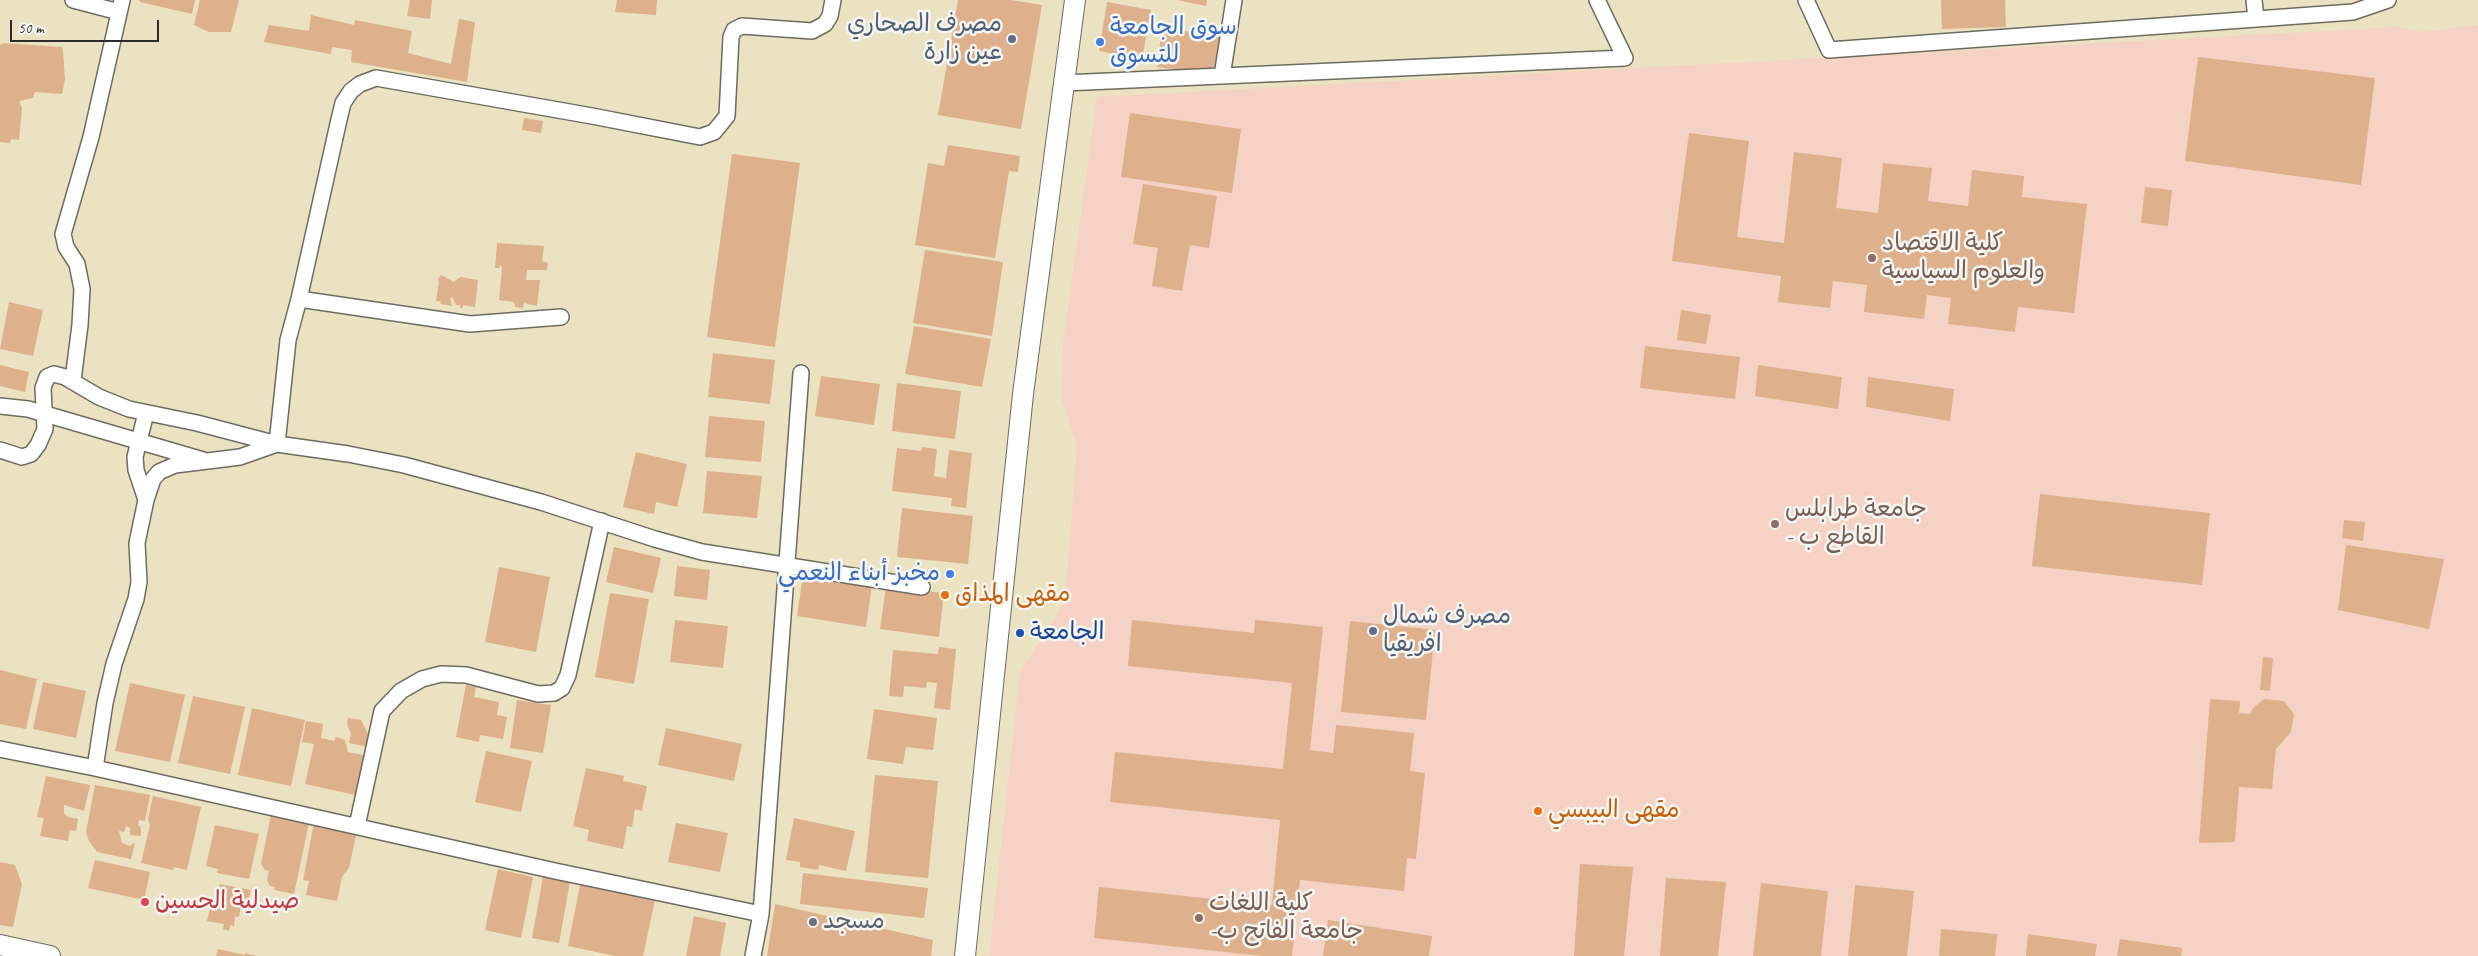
<!DOCTYPE html>
<meta charset="utf-8">
<style>
body{margin:0}
#map{position:relative;width:2478px;height:956px;overflow:hidden;background:#ebe2c1;font-family:Caveat,sans-serif}
canvas{display:block}
.scale{position:absolute;left:10px;top:20px;width:149px;height:22px;box-sizing:border-box;border:2px solid #2b2b2b;border-top:0;padding-left:6px;font-size:15px;line-height:18px;white-space:nowrap;color:#2b2b2b;-webkit-text-stroke:4px #f6f6f2;paint-order:stroke}
</style>
<div id="map">
<canvas width="2478" height="956"></canvas>
<div class="scale">50 m</div>
</div>
<script>
const g = document.querySelector('canvas').getContext('2d');
g.lineJoin = 'round';
function fillPath(path, color) { g.fillStyle = color; g.fill(path, 'evenodd'); }
const poly = rows => new Path2D(rows.map(r => 'M' + r).join(''));
function stroke(path, color, width, dash) { g.strokeStyle = color; g.lineWidth = width; g.lineCap = dash ? 'butt' : 'round'; g.setLineDash(dash || []); g.stroke(path); }
function write(font, color, halo, rows, align = 'center') {
  g.font = font + ' Caveat,"Playpen Sans Arabic",sans-serif'; g.lineWidth = 5; g.setLineDash([]); g.textBaseline = 'middle'; g.strokeStyle = halo; g.fillStyle = color; for (const [text, x, y, turn = 0] of rows) {
    g.save(); g.translate(x, y); g.rotate((+turn || 0) * Math.PI / 180); g.textAlign = isNaN(turn) ? turn : align; if (halo) g.strokeText(text, 0, 0); g.fillText(text, 0, 0); g.restore();
  }
}
fillPath(poly([
 [2478,25,2478,956,989,956,1020,672,1065,602,1077,446,1061,396,1063,344,1097,97,2398,27,2422,32]
]), '#f5d2c3');
fillPath(poly([
 [139,0,195,0,192,14,140,2],
 [200,0,239,0,231,32,209,32,194,25],
 [410,0,432,0,430,19,407,16],
 [617,0,657,0,656,15,615,12],
 [958,0,1011,0,1042,5,1021,129,938,115],
 [1177,0,1207,0,1206,6],
 [1941,0,2005,0,2006,27,1942,29],
 [1107,2,1151,10,1142,59,1099,51],
 [311,15,354,25,355,20,412,31,408,53,451,64,459,19,475,22,467,82,351,62,352,50,332,47,331,54,264,42,269,25,309,31],
 [1162,28,1222,36,1217,75,1157,67],
 [3,43,62,47,63,51,65,80,62,94,35,92,33,98,19,101,22,108,19,140,11,139,10,143,0,142,0,45],
 [2198,57,2375,78,2361,185,2185,161],
 [1130,113,1241,129,1232,193,1121,177],
 [524,118,543,121,541,133,522,130],
 [1689,133,1749,141,1737,237,1784,243,1794,152,1842,158,1836,208,1878,213,1883,163,1932,168,1928,201,1968,206,1972,170,2024,176,2022,197,2087,204,2074,313,2018,307,2015,332,1948,324,1951,298,1927,295,1924,319,1864,312,1867,285,1833,281,1830,308,1778,302,1781,276,1672,261],
 [948,145,1020,156,1018,172,1009,171,995,258,915,245,928,163,944,166],
 [732,154,800,163,775,347,707,337],
 [1143,184,1217,196,1209,248,1190,245,1182,291,1152,286,1158,248,1133,244],
 [2145,187,2172,190,2168,226,2141,223],
 [497,243,544,246,542,261,548,263,547,270,527,270,526,280,540,280,537,306,524,303,523,308,515,307,514,302,499,300,502,269,501,265,499,268,495,268],
 [925,250,1003,262,992,336,913,323],
 [441,275,454,282,460,277,478,280,475,307,463,305,463,308,460,308,460,305,456,305,453,298,450,298,452,306,440,304,441,302,436,301,439,281,437,280],
 [9,302,43,310,33,356,0,349],
 [1681,310,1711,315,1706,344,1677,340],
 [914,326,991,339,982,387,905,374],
 [1645,346,1740,357,1735,399,1640,388],
 [713,353,775,360,770,404,708,397],
 [0,365,29,372,25,392,0,386],
 [1758,365,1842,377,1838,409,1755,396],
 [821,376,880,384,874,425,815,416],
 [1868,377,1954,389,1950,421,1866,407],
 [897,383,961,391,955,439,892,431],
 [709,416,765,421,761,462,705,457],
 [922,447,937,449,934,476,946,478,949,450,972,453,966,508,951,506,952,498,892,491,897,448,921,451],
 [636,452,687,464,677,507,656,502,654,514,623,507],
 [707,471,762,476,757,518,703,513],
 [2040,494,2210,513,2202,585,2032,566],
 [902,508,973,516,968,564,897,557],
 [2344,520,2365,522,2363,541,2342,538],
 [2346,545,2444,559,2429,629,2338,610],
 [614,547,661,558,653,593,606,582],
 [677,566,710,570,707,600,674,596],
 [499,567,550,577,536,652,485,642],
 [803,575,872,585,866,627,797,616],
 [886,586,944,593,939,637,880,629],
 [610,593,649,599,634,684,595,677],
 [675,620,728,626,723,668,670,662],
 [1132,620,1254,633,1255,620,1323,627,1310,750,1333,753,1336,725,1414,733,1410,771,1425,773,1416,859,1407,858,1404,891,1300,880,1292,956,1263,956,1094,938,1099,887,1272,905,1280,820,1110,802,1115,752,1283,769,1292,683,1128,666],
 [1350,621,1435,630,1426,720,1341,712],
 [939,647,956,649,950,710,934,708,937,683,927,682,926,688,904,686,903,697,889,696,893,650,938,654],
 [2263,657,2273,658,2270,691,2260,690],
 [0,670,37,679,26,729,0,724],
 [43,682,86,691,76,738,33,729],
 [130,683,185,695,170,762,115,751],
 [466,685,476,687,474,697,499,702,497,715,507,717,503,739,480,735,479,742,456,737],
 [193,696,245,707,230,774,178,763],
 [2210,699,2240,701,2239,713,2250,714,2254,707,2264,699,2284,701,2294,714,2291,732,2276,749,2272,789,2239,787,2235,842,2199,843],
 [517,700,551,705,543,753,510,748],
 [252,708,305,720,291,786,238,775],
 [874,709,937,718,933,750,906,747,903,764,867,759],
 [348,718,361,720,370,738,368,747,349,743,351,733,347,725],
 [306,721,323,724,321,738,334,741,336,737,345,740,348,752,368,756,360,796,305,784,314,744,302,742],
 [666,728,742,744,734,781,658,765],
 [486,751,532,761,521,812,475,802],
 [586,768,624,776,623,781,647,786,642,811,635,809,632,827,627,826,623,849,587,841,589,830,573,826],
 [875,775,938,781,928,878,865,872],
 [46,776,90,785,84,811,64,805,64,813,68,817,78,819,76,831,70,830,68,841,40,836,44,818,37,817],
 [95,785,150,795,145,821,139,820,138,825,141,827,141,836,130,835,130,828,126,826,124,832,119,831,122,843,130,846,135,842,131,859,97,852,89,841,86,832],
 [153,796,201,807,187,870,174,867,173,870,141,863,150,825,148,819],
 [271,815,309,823,294,894,274,890,275,887,270,886,267,880,269,871,265,870,261,864],
 [794,818,855,831,846,871,819,865,818,870,800,867,800,862,786,860],
 [314,823,357,831,349,868,342,877,337,901,306,895,309,881,303,880],
 [676,823,728,833,720,872,668,862],
 [215,825,259,834,249,879,217,873,218,869,206,866],
 [95,860,150,872,144,900,88,888],
 [0,862,15,865,22,884,13,927,0,925],
 [1580,864,1633,867,1624,956,1574,956],
 [498,869,533,877,521,938,485,930],
 [803,873,928,888,924,918,800,904],
 [543,877,570,882,559,943,532,938],
 [1666,878,1726,882,1718,956,1660,956],
 [1761,883,1828,891,1821,956,1753,956],
 [220,884,251,890,247,908,241,907,239,917,235,916,234,926,230,925,229,931,223,929,224,924,207,921,212,901,217,897],
 [580,885,655,900,643,956,615,956,568,946],
 [1855,885,1914,891,1907,956,1848,956],
 [775,904,933,940,931,956,767,956],
 [694,916,726,923,720,956,686,956],
 [1328,920,1432,936,1429,956,1323,956],
 [1941,929,1997,934,1995,956,1939,956],
 [2028,934,2097,944,2095,956,2026,956],
 [2120,939,2182,948,2181,956,2117,956],
 [218,949,245,955,245,953,256,956,216,956]
]), '#deb08c');
const minor = poly([
 [73,0,119,12],
 [1806,0,1829,50,2353,12,2388,0],
 [2254,0,2256,19],
 [1222,76,1234,0],
 [1064,83,1625,58,1597,0],
 [299,299,470,324,561,317],
 [73,380,80,325,82,289,77,264,66,247,63,234,91,137,122,0],
 [0,406,28,409,203,460],
 [146,413,135,457,136,470,146,500],
 [277,444,288,340,299,299,338,124,343,103,351,91,360,84,376,78,592,116,700,137,714,132,727,116,731,37,734,30,742,26,812,31,825,24,830,16,833,0],
 [0,450,22,457,31,454,38,445,45,429,43,388,47,377,54,374,65,377,99,397,129,409,197,423,277,444,348,454,404,465,541,502,655,539,702,552,922,587],
 [0,749,95,768,555,871,761,914],
 [95,768,105,703,114,664,136,599,139,582,137,543,146,500,153,479,159,472,175,465,240,457,277,444],
 [357,826,382,711,401,691,422,679,441,674,466,675,538,694,554,693,562,688,568,675,602,521],
 [753,956,761,914,801,373]
]);
const tertiary = poly([
 [0,945,50,956],
 [965,956,1023,394,1075,0]
]);
stroke(minor, '#6e6b60', 18);
stroke(tertiary, '#6e6b60', 22);
stroke(minor, '#fff', 15);
stroke(tertiary, '#fff', 20);
for (const [x, y, r, color] of [
 [1012,39,5,"#5c6f8a"],
 [1100,42,5,"#3f7fe0"],
 [1872,258,5,"#8d6e63"],
 [1775,524,5,"#8d6e63"],
 [950,574,5,"#3f7fe0"],
 [945,595,5,"#e8710a"],
 [1373,631,5,"#5c6f8a"],
 [1020,633,5,"#1a4fb4"],
 [1538,811,5,"#e8710a"],
 [145,902,5,"#e0444e"],
 [1199,918,5,"#8d6e63"],
 [813,922,5,"#6b7280"]
]) { const dot = new Path2D(); dot.arc(x, y, r, 0, 2 * Math.PI); g.fillStyle = color; g.fill(dot); stroke(dot, '#f6f6f2', 2); }
write('24px', '#4e5e75', '#f6f6f2', [
 ["مصرف الصحاري",1002,25],
 ["عين زارة",1002,53],
 ["مصرف شمال",1383,617,"left"],
 ["افريقيا",1383,645,"left"]
], 'right');
write('24px', '#366cbe', '#f6f6f2', [
 ["سوق الجامعة",1110,28],
 ["للتسوق",1110,56],
 ["مخبز أبناء النعمي",940,574,"right"]
], 'left');
write('24px', '#785e54', '#f6f6f2', [
 ["كلية الاقتصاد",1882,244],
 ["والعلوم السياسية",1882,272],
 ["جامعة طرابلس",1785,510],
 ["- القاطع ب",1785,538],
 ["كلية اللغات",1209,904],
 ["-جامعة الفاتح ب",1209,932]
], 'left');
write('24px', '#c56008', '#f6f6f2', [
 ["مقهى المذاق",955,595],
 ["مقهى البيبسي",1548,811]
], 'left');
write('24px', '#164399', '#f6f6f2', [
 ["الجامعة",1030,633]
], 'left');
write('24px', '#be3a42', '#f6f6f2', [
 ["صيدلية الحسين",155,902]
], 'left');
write('24px', '#5b616d', '#f6f6f2', [
 ["مسجد",823,922]
], 'left');
</script>
